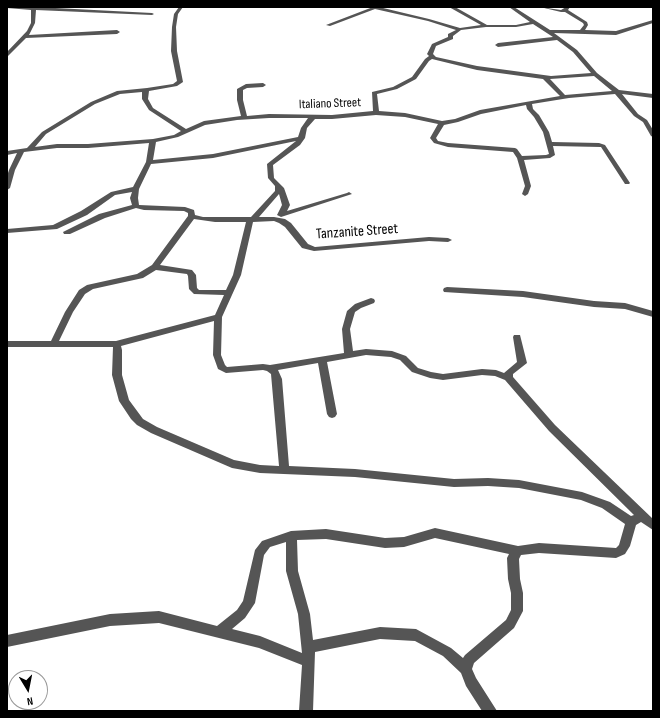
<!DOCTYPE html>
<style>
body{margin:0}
#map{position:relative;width:660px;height:718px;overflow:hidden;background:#fff;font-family:"Sofia Sans Condensed",sans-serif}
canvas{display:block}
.frame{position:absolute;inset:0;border:8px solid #000;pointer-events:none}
.north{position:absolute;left:8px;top:670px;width:40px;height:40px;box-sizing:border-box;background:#fff;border:1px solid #999;border-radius:50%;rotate:170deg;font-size:11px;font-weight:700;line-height:16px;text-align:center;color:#000}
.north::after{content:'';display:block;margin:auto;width:14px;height:18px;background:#000;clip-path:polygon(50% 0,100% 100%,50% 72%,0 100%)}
</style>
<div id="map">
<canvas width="660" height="718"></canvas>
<div class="frame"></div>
<div class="north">N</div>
</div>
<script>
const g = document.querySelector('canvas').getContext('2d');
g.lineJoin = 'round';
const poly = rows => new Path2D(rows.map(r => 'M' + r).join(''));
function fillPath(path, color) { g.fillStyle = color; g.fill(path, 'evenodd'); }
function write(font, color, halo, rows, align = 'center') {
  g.font = font + ' "Sofia Sans Condensed",sans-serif'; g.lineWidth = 3; g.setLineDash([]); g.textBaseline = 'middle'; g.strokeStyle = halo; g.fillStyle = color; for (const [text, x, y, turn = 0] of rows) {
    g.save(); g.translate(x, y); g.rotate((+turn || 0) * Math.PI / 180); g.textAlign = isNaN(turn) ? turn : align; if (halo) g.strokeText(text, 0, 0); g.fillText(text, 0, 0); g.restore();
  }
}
fillPath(poly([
 [7,7,36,7,152,13,154,14,152,15,36,10,35,23,29,35,117,30,120,32,117,34,26,38,7,57,7,52,27,31,31,23,31,10,7,8,7,7],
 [179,7,183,7,178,14,176,27,177,51,183,82,177,86,149,91,148,99,153,108,186,129,204,121,241,116,237,100,237,89,246,84,263,83,266,85,263,87,247,88,243,90,243,100,247,116,269,114,332,115,373,111,372,92,393,87,412,77,425,59,429,56,427,54,432,44,448,37,448,34,456,30,428,21,375,9,330,26,326,25,373,7,379,7,429,19,460,28,481,25,449,7,455,7,487,25,516,25,530,22,509,7,514,7,550,30,580,30,584,25,583,23,565,12,561,12,540,7,561,10,566,7,570,7,568,10,587,22,588,25,585,30,616,31,653,20,653,23,616,35,554,33,577,50,597,73,619,90,653,94,653,98,622,94,638,114,647,120,653,130,653,137,651,136,643,122,634,116,615,94,569,98,532,104,533,109,539,115,549,132,552,142,599,143,605,145,630,183,629,184,625,184,601,147,553,146,555,155,550,158,524,160,531,186,528,194,525,196,522,194,525,186,517,158,513,152,448,147,434,143,430,138,438,124,405,117,376,115,332,119,315,119,307,128,305,138,300,145,273,165,274,178,284,188,290,205,287,211,347,193,349,192,352,194,281,217,277,215,282,205,279,194,259,217,274,217,285,219,291,223,308,244,315,247,429,237,448,238,452,240,448,242,429,241,314,251,302,248,285,227,279,223,274,221,253,222,241,275,222,317,221,355,225,365,227,367,263,364,270,365,344,353,342,329,347,311,355,304,371,298,374,299,375,301,374,303,361,308,355,312,350,329,353,351,366,349,392,351,406,356,418,368,431,372,443,374,482,369,496,370,504,373,517,362,513,337,514,335,520,335,527,363,513,374,513,377,555,425,653,519,653,530,641,522,636,525,630,546,625,554,616,558,539,553,521,555,519,559,520,579,523,593,523,611,514,628,474,663,472,669,476,678,497,711,482,711,466,686,461,673,443,656,415,641,380,639,315,652,313,711,299,711,302,665,259,648,159,623,110,626,7,647,7,635,110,614,159,611,217,626,237,610,243,601,255,550,262,541,291,531,326,529,385,538,404,537,435,528,518,546,539,543,616,548,619,545,625,524,602,508,581,500,519,488,488,486,454,487,355,477,260,473,232,468,151,433,137,425,131,419,119,401,112,375,113,347,7,347,7,341,51,341,65,312,79,290,87,285,137,274,152,265,188,216,188,213,184,211,144,210,136,208,105,218,70,234,64,234,63,232,99,214,132,205,130,198,132,192,115,195,87,215,57,229,7,233,7,229,53,225,81,211,111,192,133,187,146,162,149,143,88,148,57,148,24,152,15,170,10,188,7,190,7,176,9,170,17,153,7,155,7,151,27,148,42,132,91,102,117,91,147,88,173,84,177,81,171,51,172,27,174,14,179,7],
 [533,24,553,37,498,43,495,45,498,47,557,40,573,52,591,73,551,76,477,66,436,57,433,54,436,46,453,39,453,36,461,30,486,27,516,27,533,24],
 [432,59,477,70,543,79,560,96,480,110,455,119,442,121,405,113,379,111,377,94,397,89,416,79,429,61,432,59],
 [594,76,612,91,565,95,550,79,594,76],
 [142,92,142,99,149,110,181,131,174,135,153,139,88,144,57,144,35,147,46,134,95,104,120,94,142,92],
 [526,105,527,109,534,117,543,132,549,154,546,155,522,156,517,149,515,148,448,143,438,141,436,138,444,125,458,122,481,114,526,105],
 [269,118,308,118,301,128,298,137,213,154,153,160,156,142,178,137,205,125,237,120,269,118],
 [296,141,267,164,268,178,275,186,275,191,251,217,203,217,195,215,194,210,185,207,139,205,138,198,139,189,151,164,213,158,296,141],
 [194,219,215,222,246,222,233,275,226,290,199,290,197,288,196,275,192,270,160,265,194,219],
 [156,270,187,274,188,276,189,289,194,294,224,295,215,315,116,341,59,341,73,312,85,294,93,289,143,278,156,270],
 [214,321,213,355,218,369,226,373,263,370,267,371,271,374,279,466,260,465,234,460,157,427,143,419,129,400,122,375,122,350,121,346,214,321],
 [366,355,391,357,400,360,412,372,430,378,443,380,482,375,495,376,505,380,549,431,634,515,631,516,610,502,582,492,519,480,488,478,454,479,355,469,289,466,282,379,278,370,318,363,327,414,329,417,332,418,335,417,337,414,327,362,366,355],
 [435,538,509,554,507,558,508,579,511,593,511,610,506,620,465,655,463,658,451,648,416,629,380,627,313,640,310,614,298,571,297,540,326,539,385,548,404,547,435,538],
 [286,542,286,571,298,614,302,653,260,636,232,629,245,618,255,603,264,555,270,547,286,542],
 [447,287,523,291,594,301,625,303,653,311,653,317,625,309,594,307,523,297,444,292,443,290,444,288,447,287]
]), '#555');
write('13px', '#000', '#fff', [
 ["Italiano Street",330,104,-2]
]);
write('15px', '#000', '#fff', [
 ["Tanzanite Street",357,232,-4]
]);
</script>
